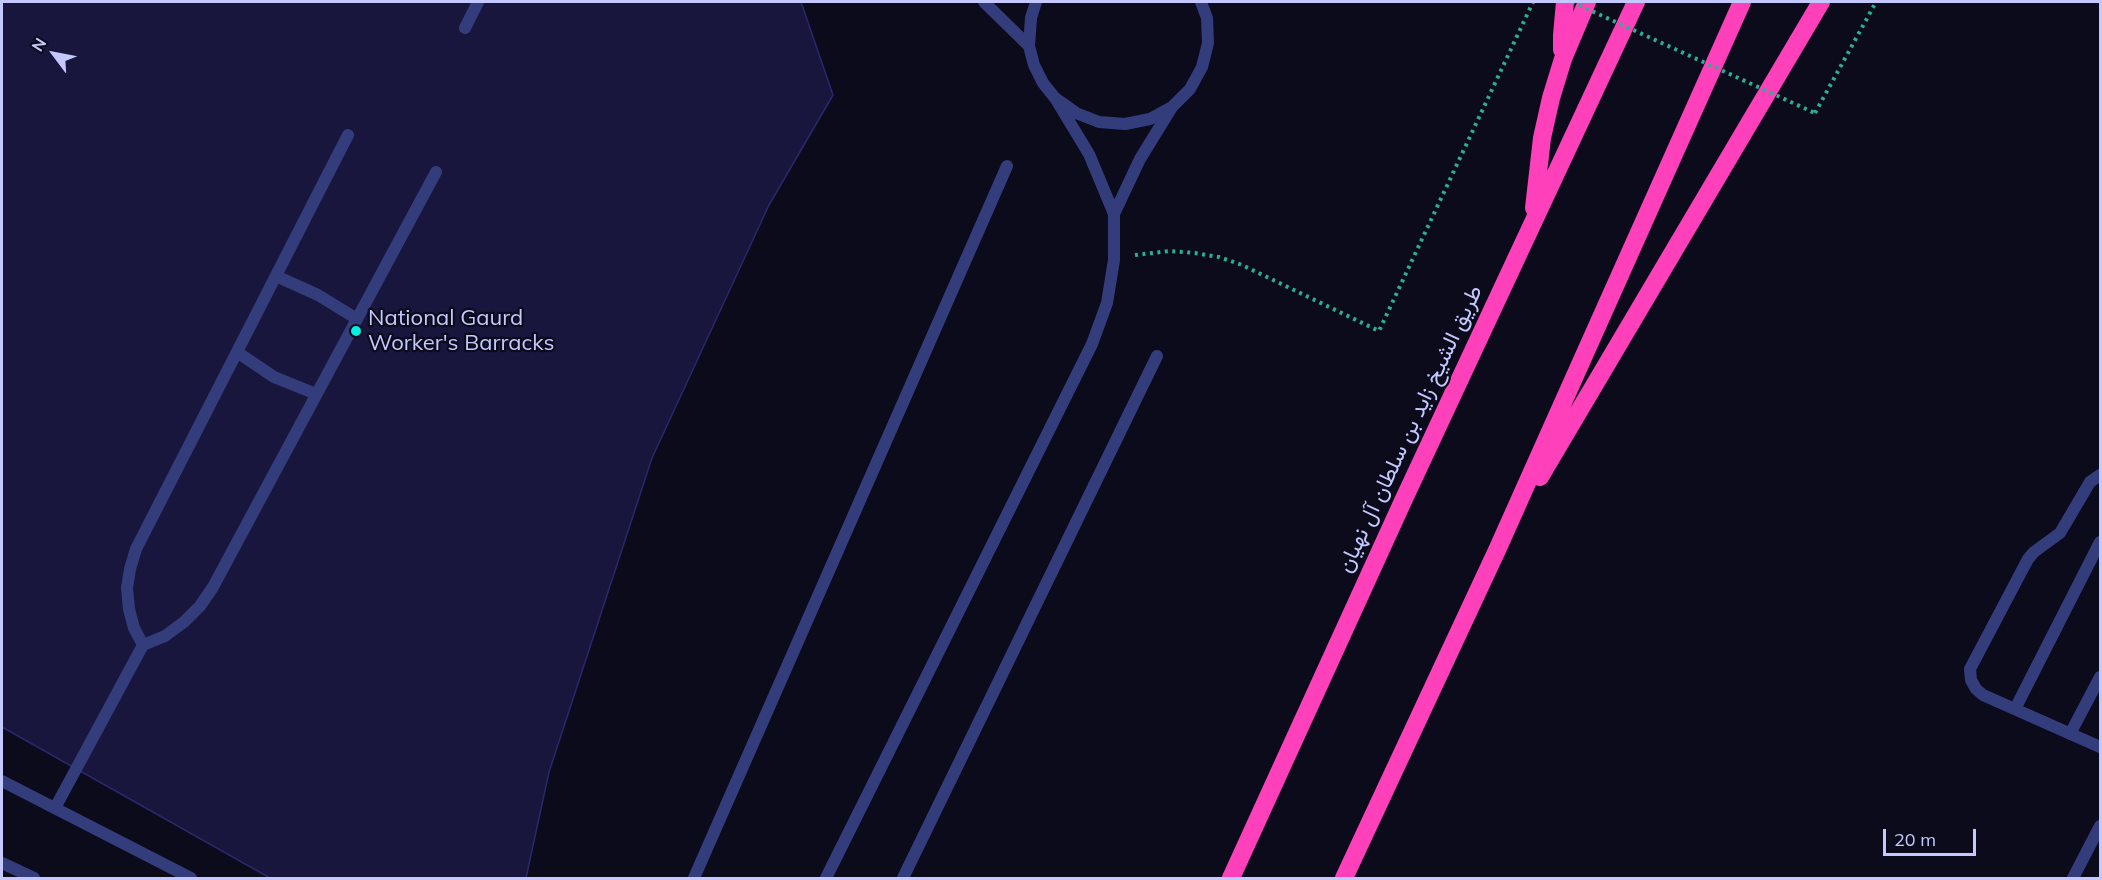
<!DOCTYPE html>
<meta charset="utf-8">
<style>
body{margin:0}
#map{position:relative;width:2102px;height:880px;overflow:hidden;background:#0b0b1c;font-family:Mulish,sans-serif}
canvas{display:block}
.frame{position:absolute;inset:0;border:3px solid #c5c8ff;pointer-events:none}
.north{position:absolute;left:24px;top:24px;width:60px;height:60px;-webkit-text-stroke:4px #0b0b1c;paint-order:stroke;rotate:302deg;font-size:16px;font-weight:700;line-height:24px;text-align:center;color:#c5c8ff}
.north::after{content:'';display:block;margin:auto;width:21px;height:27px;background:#c5c8ff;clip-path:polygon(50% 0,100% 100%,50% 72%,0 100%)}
.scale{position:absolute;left:1883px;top:829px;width:93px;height:27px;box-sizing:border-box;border:3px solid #c5c8ff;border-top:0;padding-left:8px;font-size:18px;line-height:21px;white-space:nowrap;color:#c5c8ff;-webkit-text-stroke:4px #0b0b1c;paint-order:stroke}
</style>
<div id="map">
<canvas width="2102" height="880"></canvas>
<div class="frame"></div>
<div class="north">N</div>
<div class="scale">20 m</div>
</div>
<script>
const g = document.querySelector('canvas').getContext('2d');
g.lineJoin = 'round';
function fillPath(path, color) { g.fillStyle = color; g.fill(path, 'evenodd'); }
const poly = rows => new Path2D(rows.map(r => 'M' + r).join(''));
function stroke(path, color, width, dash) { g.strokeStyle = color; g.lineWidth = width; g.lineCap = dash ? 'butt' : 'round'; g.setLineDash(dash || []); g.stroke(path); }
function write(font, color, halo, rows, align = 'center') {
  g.font = font + ' Mulish,Vazirmatn,sans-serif'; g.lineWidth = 4.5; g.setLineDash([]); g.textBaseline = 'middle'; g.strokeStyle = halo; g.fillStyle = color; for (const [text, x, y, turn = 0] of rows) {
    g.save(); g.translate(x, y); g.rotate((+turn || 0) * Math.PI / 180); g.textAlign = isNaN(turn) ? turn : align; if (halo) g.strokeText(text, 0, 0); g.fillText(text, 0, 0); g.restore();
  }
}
const building = poly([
 [2,2,801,2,833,95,769,205,652,458,549,772,526,878,270,878,2,727,2,2]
]);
fillPath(building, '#18163d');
stroke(building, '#2a286a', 1.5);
stroke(poly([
 [1815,113,1876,2],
 [1135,255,1170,251,1195,253,1219,257,1242,265,1379,331,1533,2]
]), '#2aaf91', 4, [3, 4.5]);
stroke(poly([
 [465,28,478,2],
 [276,276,318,295,357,319],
 [237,352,274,377,316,394],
 [2100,475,2090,482,2060,533,2034,552,2028,559,1970,669,1971,680,1976,689,1983,695,2100,747],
 [143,645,134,628,129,609,127,588,130,569,136,549,348,135],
 [2015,709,2100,542],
 [2070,734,2100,677],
 [55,808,143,645,165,636,184,622,200,606,213,587,436,172],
 [2,863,34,878],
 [694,878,1007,166],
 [903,878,1157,356]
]), '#343d7c', 12);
stroke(poly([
 [1036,2,1031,18,1029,46,1034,65,1043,83,1055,98,1076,113,1099,122,1125,124,1150,119,1172,107,1190,89,1202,67,1208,43,1207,18,1201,2],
 [1114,214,1140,159,1172,107],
 [2,781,191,878],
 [826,878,1092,344,1107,303,1114,260,1114,214,1089,154,1055,98],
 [2073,878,2100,826]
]), '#343d7c', 12);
stroke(poly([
 [984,2,1029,46]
]), '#343d7c', 12);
stroke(poly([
 [1562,50,1562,35,1565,2],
 [1534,208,1542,138,1551,98,1563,59,1587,2],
 [1540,477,1821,2],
 [1231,878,1403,501,1636,2],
 [1344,878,1498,548,1742,2]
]), '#ff40bb', 18);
stroke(poly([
 [1572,2,1815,113]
]), '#2aaf91', 4, [3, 4.5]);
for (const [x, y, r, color] of [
 [356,331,6,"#00f0e1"]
]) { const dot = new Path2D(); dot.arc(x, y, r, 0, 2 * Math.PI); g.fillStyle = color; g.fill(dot); stroke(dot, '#0b0b1c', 2); }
write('22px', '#c5c8ff', '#0b0b1c', [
 ["National Gaurd",368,318],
 ["Worker's Barracks",368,343]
], 'left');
write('22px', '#c5c8ff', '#0b0b1c', [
 ["طريق الشيخ زايد بن سلطان آل نهيان",1410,429,-65]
]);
</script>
